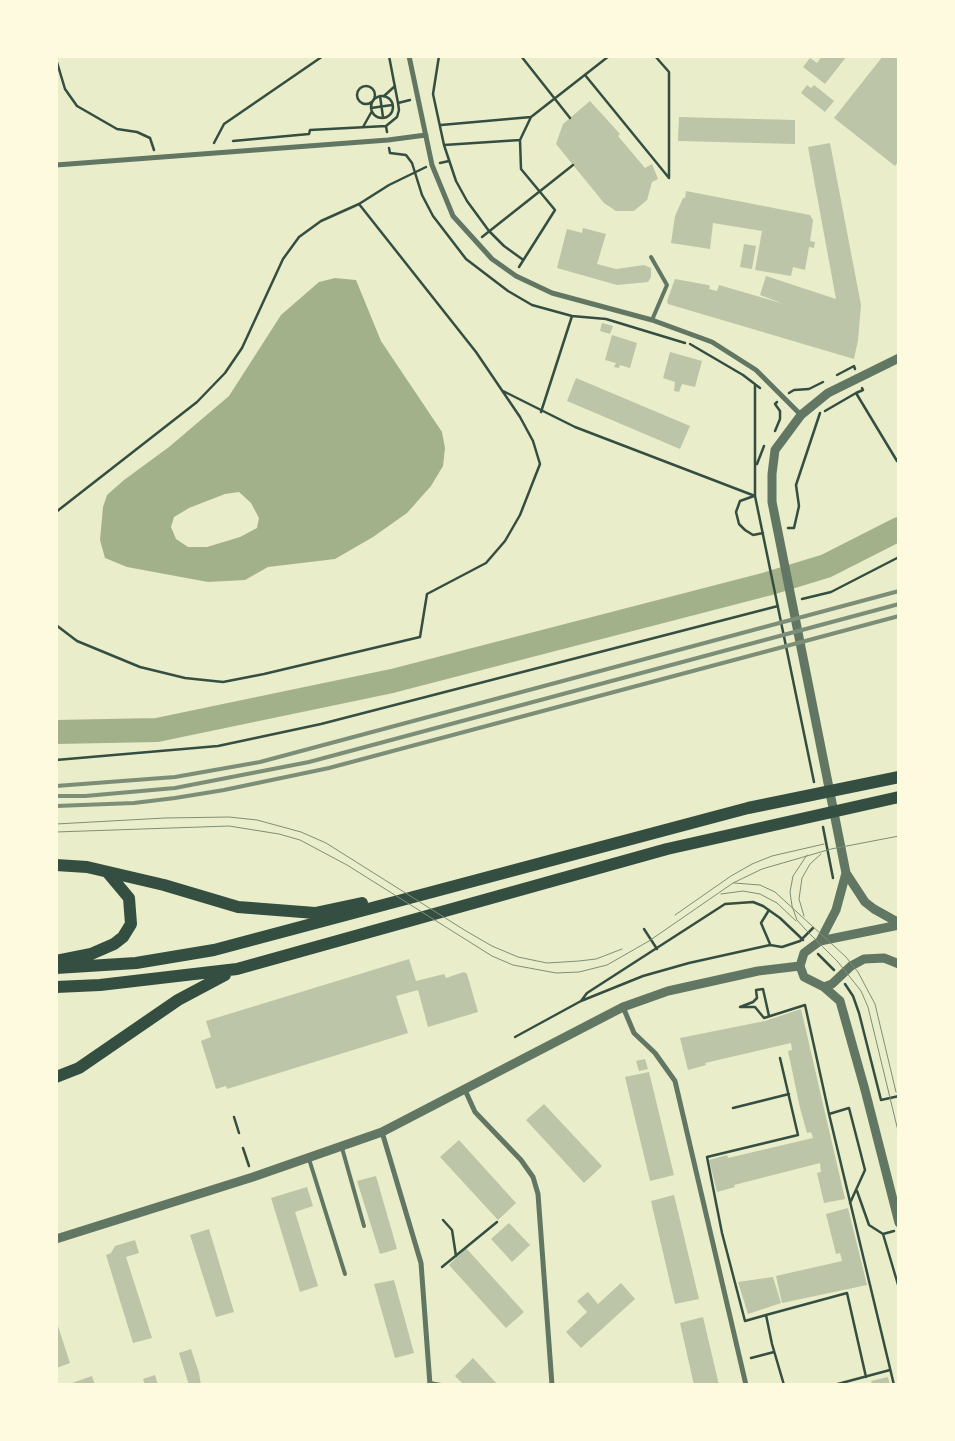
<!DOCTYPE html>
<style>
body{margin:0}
#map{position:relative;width:955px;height:1441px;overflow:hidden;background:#e9edc9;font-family:"Open Sans",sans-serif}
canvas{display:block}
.frame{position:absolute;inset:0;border:58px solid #fefae0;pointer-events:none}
</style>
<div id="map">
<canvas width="955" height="1441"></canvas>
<div class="frame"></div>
</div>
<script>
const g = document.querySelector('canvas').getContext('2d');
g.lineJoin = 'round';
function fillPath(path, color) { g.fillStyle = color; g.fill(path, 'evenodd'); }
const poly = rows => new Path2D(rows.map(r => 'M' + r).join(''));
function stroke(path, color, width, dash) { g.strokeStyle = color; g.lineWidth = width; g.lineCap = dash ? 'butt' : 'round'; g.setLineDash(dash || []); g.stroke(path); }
fillPath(poly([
 [335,278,356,280,381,341,442,432,445,448,443,466,431,486,407,513,373,537,335,559,268,567,245,580,208,582,127,567,105,558,100,540,103,507,107,495,124,480,169,447,229,396,281,315,319,282],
 [239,492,251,503,259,518,257,528,240,537,207,547,188,547,176,539,171,527,174,517,189,508,225,494]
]), '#a3b18a');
stroke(poly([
 [56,732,157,730,392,681,767,584,826,566,899,529]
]), '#a3b18a', 24);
fillPath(poly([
 [822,56,847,56,825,84,803,67,810,58,817,63],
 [883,56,899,56,899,161,895,166,834,118],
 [807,85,811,88,814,85,834,101,825,112,801,93],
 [590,101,620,134,618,136,645,168,652,164,658,179,652,182,647,200,634,211,616,211,604,203,556,144,563,124],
 [679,117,795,120,795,144,678,141],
 [830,143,861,305,858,340,854,359,668,304,667,301,675,279,708,285,710,286,709,289,717,291,719,285,784,304,760,295,766,276,836,299,808,147],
 [686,191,810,215,813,220,810,241,815,242,814,248,809,247,805,270,793,267,791,276,755,270,762,231,713,223,710,249,671,243,675,216,683,198,685,198],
 [583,228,606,234,597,264,616,269,644,265,651,268,651,277,648,282,617,285,557,268,567,229,582,233],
 [744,244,756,246,752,269,740,267],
 [602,323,613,326,610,334,600,331],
 [612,335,637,343,630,368,620,365,619,368,614,367,616,363,605,360],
 [670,352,702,361,695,387,682,384,679,392,674,391,675,382,663,378],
 [576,378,690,426,680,449,567,401],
 [409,959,416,981,444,974,446,978,464,972,467,974,478,1012,428,1027,418,990,396,996,408,1033,227,1089,226,1086,216,1089,201,1041,211,1037,206,1021],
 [801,1009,845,1199,824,1203,817,1173,821,1172,820,1163,734,1185,735,1187,717,1192,709,1160,727,1155,728,1158,813,1138,811,1132,807,1133,800,1108,788,1051,792,1050,791,1043,705,1063,706,1065,688,1070,680,1038,765,1021],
 [645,1059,648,1069,639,1071,636,1061],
 [649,1072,674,1175,650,1181,625,1077],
 [544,1104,602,1166,584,1183,526,1120],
 [459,1140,516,1203,498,1220,440,1157],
 [376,1176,397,1249,380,1254,357,1181],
 [307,1187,313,1206,295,1212,318,1286,300,1292,271,1198],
 [674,1195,699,1299,675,1304,651,1201],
 [848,1208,867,1285,782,1303,776,1276,842,1261,840,1253,836,1254,826,1214],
 [509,1223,530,1245,512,1262,491,1239],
 [209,1229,234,1312,216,1317,190,1235],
 [135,1240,139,1253,126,1257,152,1338,133,1343,106,1255,111,1253,115,1246],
 [466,1248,524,1312,506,1328,449,1265],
 [773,1277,781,1303,748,1314,738,1282],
 [394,1280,414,1353,395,1358,374,1284],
 [621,1283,635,1299,581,1348,566,1332,587,1312,577,1301,588,1292,598,1304],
 [703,1317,719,1385,694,1385,680,1323],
 [56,1320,70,1363,56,1368],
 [191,1349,199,1373,201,1385,189,1385,179,1353],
 [473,1358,498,1385,464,1385,455,1376],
 [155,1375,158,1385,145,1385,143,1379],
 [92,1376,95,1385,73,1385,72,1383],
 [888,1377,890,1385,868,1385,872,1383,871,1381]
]), '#bcc5a7');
stroke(poly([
 [389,56,398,103,410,100],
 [439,56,433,94,444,145,456,181,467,201,489,231,504,246,522,259],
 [521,56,570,118],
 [655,56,669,72,669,177],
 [56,59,65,89,77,106,117,129,137,132,150,138,154,150],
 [585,75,669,178],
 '357 95a9 9 0 1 1 18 0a9 9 0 1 1-18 0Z',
 [380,96,383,117],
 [384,96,395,86],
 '371 107a11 11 0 1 1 22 0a11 11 0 1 1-22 0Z',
 [371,108,392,105],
 [441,125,531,117],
 [363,127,372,111],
 [387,132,386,126,397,117,399,110,398,103],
 [233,141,309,134,310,130,386,126],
 [214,143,224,124,323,56],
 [444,145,520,140],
 [389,148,390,153,406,155,412,163,422,195,433,216,466,259,508,291,532,305,572,316,606,319,685,343],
 [440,163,449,161],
 [482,237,573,165],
 [519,267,555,210,521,169,520,140,531,117,609,56],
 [690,344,743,375,760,388],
 [837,375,854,366,855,369],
 [755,384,755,496,814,782],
 [862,388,863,390,856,393,897,461],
 [503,391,575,427,755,496],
 [789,393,794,390,809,389,823,382],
 [825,411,856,393],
 [541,412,572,316],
 [775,431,780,419,780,411,775,404,777,402],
 [757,464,764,446],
 [754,496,740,501,736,512,739,524,745,530,753,535,763,533],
 [56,512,197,402,225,373,242,348,283,259,299,237,321,221,359,204,389,185,426,167],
 [788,528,794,528,799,506,796,485,820,413],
 [802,599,831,592,899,557],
 [56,625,77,641,140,667,185,678,223,682,264,674,420,637,427,594,486,563,505,541,520,515,540,464,533,441,520,417,476,352,359,204],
 [56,760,218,746,321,724,778,606],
 [823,827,833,878],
 [769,910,761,923,770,944],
 [644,929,657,949],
 [803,940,799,936,780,918,763,906,753,902,725,904,587,993,581,1001,643,976,689,963,770,945,782,947,800,941,813,928],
 [818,954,834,970],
 [845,984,853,996,859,1013,881,1100,899,1096],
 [769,1016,763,989,756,990,757,998,753,1002,740,1007,755,1007,764,1018,805,1005,829,1114,894,1385],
 [515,1037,581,1001],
 [780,1058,798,1135,707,1157,722,1233,745,1321,766,1315,772,1344,784,1385],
 [733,1108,789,1094],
 [829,1114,849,1108,865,1170,850,1203],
 [234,1117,239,1133],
 [243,1148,249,1166],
 [857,1191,869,1225,883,1234,899,1288],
 [443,1220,452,1230,456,1256],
 [883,1234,894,1231],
 [442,1267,497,1222],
 [766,1315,847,1293,866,1377],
 [751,1358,774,1352],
 [834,1385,890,1370]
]), '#344e41', 2.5);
stroke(poly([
 [651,257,667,285,652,320],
 [342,1148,364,1226],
 [309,1159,345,1274],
 [430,1383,441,1385]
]), '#617663', 4);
stroke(poly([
 [409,56,432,165,453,216,492,259,516,276,552,293,652,320,712,342,756,370,801,415],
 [56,165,388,140,426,135],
 [623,1007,634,1033,655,1053,675,1081,746,1385],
 [465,1090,475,1112,521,1160,533,1177,538,1194,552,1385],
 [382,1132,421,1263,430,1385]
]), '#617663', 5);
stroke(poly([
 [899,358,828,393,801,415,775,450,772,474,772,502,846,873,865,902,874,909,899,923],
 [899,925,820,941,804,953,800,966,804,977,824,987,832,984,851,966,864,959,884,958,899,964],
 [820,941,836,910,846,873],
 [824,987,840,1001,865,1090,899,1223],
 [56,1239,253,1177,382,1132,623,1007,668,991,758,971,800,966]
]), '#617663', 9);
stroke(poly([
 [56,865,87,867,164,885,238,907,315,913,362,903],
 [56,961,91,954,114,944,123,937,131,924,129,898,108,873],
 [56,968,136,963,214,950,748,808,899,777],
 [56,987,100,985,237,969,667,849,899,797],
 [56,1077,79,1068,178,1000,225,975]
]), '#344e41', 12);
stroke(poly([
 [56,824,165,818,229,817,257,820,301,832,326,843,466,931,492,946,518,957,547,963,579,961,596,959,622,949],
 [56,832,229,826,279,834,300,840,347,865,492,956,513,965,556,973,579,972,607,965,649,941,733,883,762,869,831,849,899,836],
 [807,855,793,876,790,892,792,906,797,920,805,929,838,962,861,991,868,1007,899,1135],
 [734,883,760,885,775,892,846,957,858,972,875,1004,896,1092],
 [721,894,743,891,760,894,777,903,796,921],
 [675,915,731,876,752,864,772,856,824,844],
 [804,916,799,899,802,878,810,864,821,854]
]), '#7c8e77', 1);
stroke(poly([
 [56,786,175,777,260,762,899,591],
 [56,796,85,796,175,788,309,762,899,604],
 [56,806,134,803,175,798,224,790,329,768,899,616]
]), '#7c8e77', 4);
</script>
